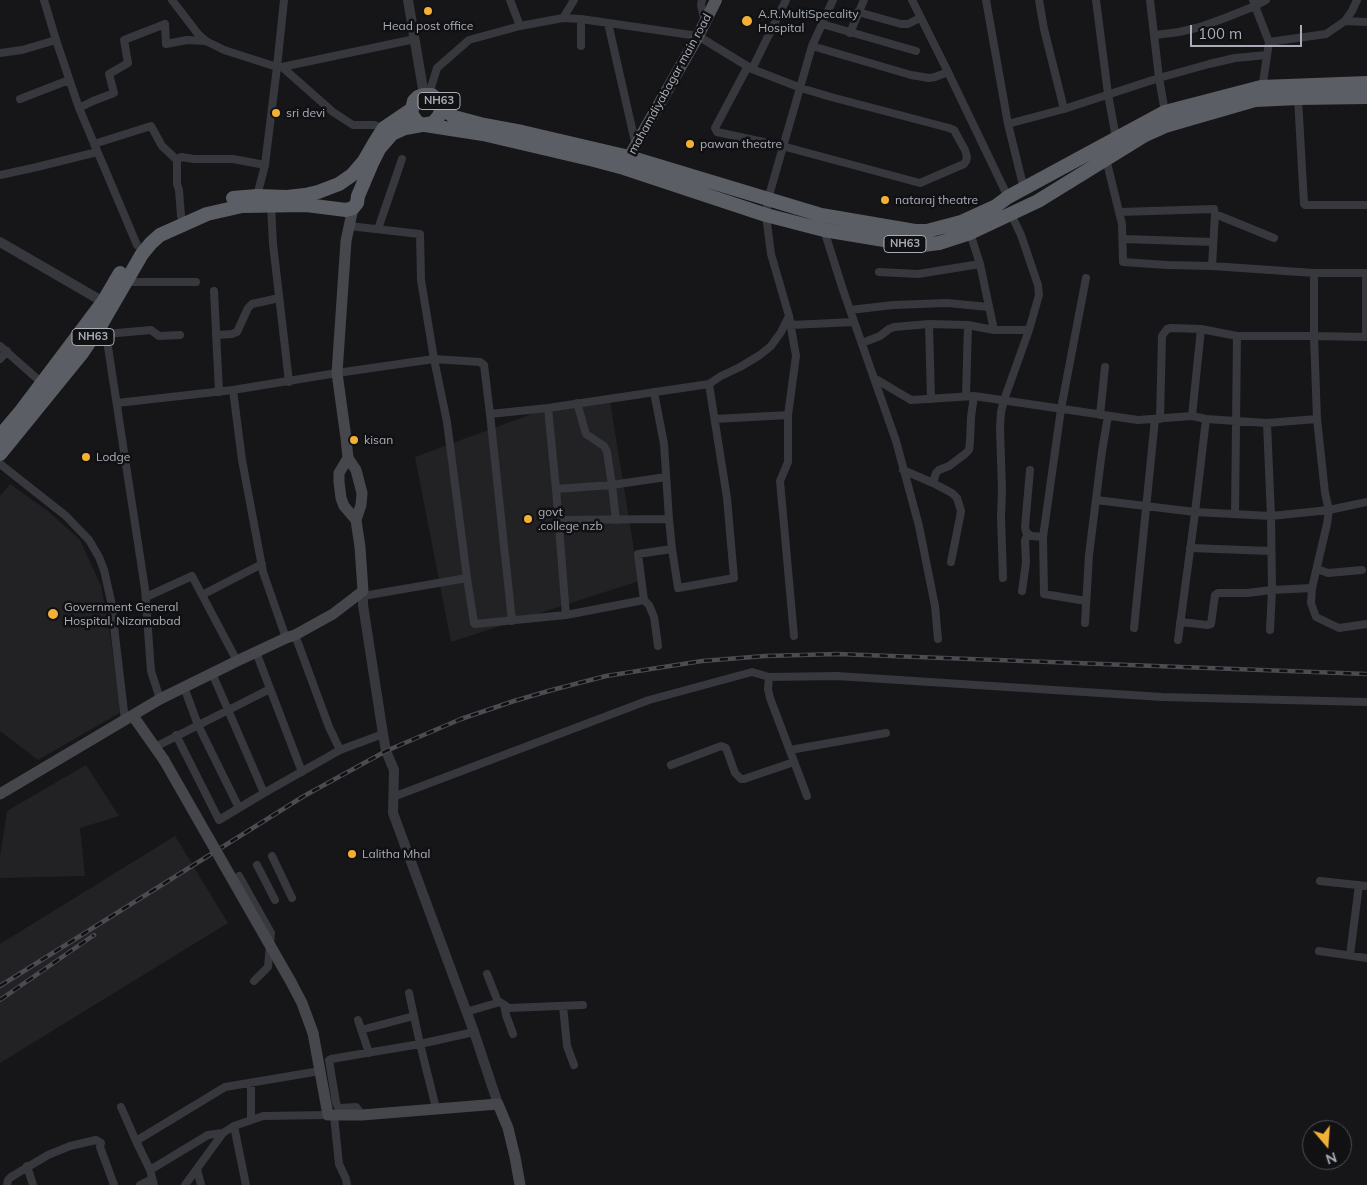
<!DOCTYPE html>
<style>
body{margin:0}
#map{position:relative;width:1367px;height:1185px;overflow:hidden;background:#161618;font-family:Mulish,sans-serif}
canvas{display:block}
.north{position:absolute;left:1302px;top:1120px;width:50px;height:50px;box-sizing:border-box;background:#111113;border:1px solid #4d4f55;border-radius:50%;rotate:162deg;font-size:14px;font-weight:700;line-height:20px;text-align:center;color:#a8adb8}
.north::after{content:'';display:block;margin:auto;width:18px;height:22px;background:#f2b134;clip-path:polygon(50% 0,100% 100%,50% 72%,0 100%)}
.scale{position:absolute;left:1190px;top:25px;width:112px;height:22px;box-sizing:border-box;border:2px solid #a8adb8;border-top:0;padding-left:6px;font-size:15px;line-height:18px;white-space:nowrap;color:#a8adb8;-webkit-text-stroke:4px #111113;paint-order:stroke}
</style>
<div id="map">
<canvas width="1367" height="1185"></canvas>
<div class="north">N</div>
<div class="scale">100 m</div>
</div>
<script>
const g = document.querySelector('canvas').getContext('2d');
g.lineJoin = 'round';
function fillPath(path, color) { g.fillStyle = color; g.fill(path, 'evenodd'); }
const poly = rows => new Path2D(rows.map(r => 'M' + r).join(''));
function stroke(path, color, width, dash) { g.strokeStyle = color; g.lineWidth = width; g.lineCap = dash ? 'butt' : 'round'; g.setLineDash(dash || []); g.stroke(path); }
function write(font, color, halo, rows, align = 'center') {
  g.font = font + ' Mulish,sans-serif'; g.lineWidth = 5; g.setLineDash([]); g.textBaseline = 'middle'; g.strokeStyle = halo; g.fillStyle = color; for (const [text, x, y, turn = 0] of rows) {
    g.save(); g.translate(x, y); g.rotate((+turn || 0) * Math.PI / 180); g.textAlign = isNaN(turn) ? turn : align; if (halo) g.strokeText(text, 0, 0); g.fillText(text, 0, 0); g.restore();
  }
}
fillPath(poly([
 [610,401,639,581,451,642,415,457,548,408],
 [10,484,48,511,80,540,101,586,111,641,121,712,38,760,0,731,0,496],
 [86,765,119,816,80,828,85,876,0,878,0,857,7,811],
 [175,836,228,923,0,1063,0,944]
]), '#222225');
stroke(poly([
 [44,0,56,40,79,108,137,245],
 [172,0,198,34,206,41,224,50,277,67,284,0],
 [510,0,520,26],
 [702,0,701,5,705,22],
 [912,0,948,72,1008,197],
 [986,0,1008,124,1024,189],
 [1039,0,1044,29,1064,109],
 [1096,0,1108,94,1116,138],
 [1150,0,1159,78,1165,112],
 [858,12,901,24,908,24,920,18],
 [563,18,574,0],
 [581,19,581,46],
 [1345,21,1367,22],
 [608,23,636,146],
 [822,24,916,51],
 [850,33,864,0],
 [1155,35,1179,32,1200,27,1225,18,1255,6,1253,0],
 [1269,42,1326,34,1345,21,1352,11,1357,0],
 [812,46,911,75,929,78,935,77,948,72],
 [0,53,22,50,56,40],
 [282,67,415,39],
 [752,69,786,0],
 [1262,90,1269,42,1255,6,1266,0],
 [429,94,437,68,469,40,520,26,563,18,581,19,698,36,752,69,801,88,831,97,949,128,954,130,965,150,967,157,966,161,964,164,920,183,782,146,717,132,715,128,748,66],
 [1298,98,1304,204,1305,205,1367,205],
 [20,99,69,80],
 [79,108,93,101,114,93,109,74,128,63,124,40,165,24,166,44,187,40,206,41],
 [1008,124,1064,109,1159,78,1209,64,1235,58,1267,55],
 [94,144,151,126,162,146,177,160],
 [1106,159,1122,224,1123,262,1167,265,1212,266,1314,273],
 [0,175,37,167,97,152],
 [257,196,265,165,277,67,282,67,333,112,353,125,374,125,387,130],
 [271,205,273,244,289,382],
 [1120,212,1214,209,1215,214,1274,238],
 [181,216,179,190,177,184,177,160,181,157,194,159,233,159,265,165],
 [349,226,420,234,421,280,434,359,480,362,484,365,490,414,548,408,556,489,566,615,475,624,474,623,467,578,363,596],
 [378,229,402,159],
 [824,230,843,290,896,441,919,526,935,606,938,639],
 [1123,239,1213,242],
 [980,264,994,330],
 [1212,266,1215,214],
 [879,272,918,274,980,264,970,233],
 [1366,273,1366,337],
 [1367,273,1314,273,1314,336,1367,337],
 [1086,278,1061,409,1043,537,1044,594,1086,601],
 [125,282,196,282],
 [214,291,219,392],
 [850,310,893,305,947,303,989,307],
 [102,322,106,334,145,589,151,671,160,699],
 [929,324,931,399],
 [791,325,854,322],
 [106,334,151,330,159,336,180,335],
 [216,335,232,334,237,332,248,308,252,304,279,298],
 [862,343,880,336,889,329,894,327,929,324,968,325,994,330,1029,330,1039,295,1038,285,1021,235,1011,214],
 [0,346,42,383],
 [0,359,7,351],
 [874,378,911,400,974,396,1138,420,1192,416,1206,419,1267,423,1317,419,1325,493,1329,510,1327,524,1312,588,1311,603,1316,617,1339,628,1367,624],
 [709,384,721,376,740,367,760,355,771,346,781,332,789,316],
 [233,390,242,460,263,572,286,638],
 [654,392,664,444,669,519,672,549],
 [966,396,968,325],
 [117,403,233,390,337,373,434,359,447,422,467,578],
 [577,403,586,434,604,446,607,452,612,485,616,520],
 [548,408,709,384,727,498,734,578,678,588,672,549,638,554,644,600,566,615],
 [490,414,512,621],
 [788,415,788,462,780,481,794,636],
 [1100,415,1105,367],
 [1192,416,1201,329],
 [715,419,788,415,796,356,789,316,771,254,766,215,768,199,812,46,833,0],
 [1160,419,1162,336,1167,329,1171,328,1201,329,1237,336,1314,336,1317,419],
 [1267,423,1271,516,1272,590,1270,630],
 [0,464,66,516,89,540,99,557,104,570,111,601,125,720],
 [903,470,933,483,952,493,957,498,961,511,960,517,951,562],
 [1030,470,1025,527,1026,532,1031,536,1043,537],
 [933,483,936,473,939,470,949,466,965,454,969,450,970,442,971,417,974,396],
 [556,489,612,485,666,477],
 [1096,500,1195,512,1271,516,1329,510,1367,502],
 [1235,514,1237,336],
 [558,520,669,519],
 [1190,548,1271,551],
 [1317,569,1328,573,1362,570],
 [1003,578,1001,517,1002,490,1000,428,1001,412,1004,400,1029,330],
 [1022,591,1026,562,1025,540,1028,534],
 [202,595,262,564],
 [146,597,192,576,237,661],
 [644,600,649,605,654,617,658,646],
 [1180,622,1208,625,1211,624,1215,595,1218,593,1247,593,1272,590,1312,588],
 [1085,623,1089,555,1102,451,1108,416],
 [1134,628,1155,419],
 [295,635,329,727,340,750],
 [1178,640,1194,521,1206,419],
 [256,652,302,772],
 [212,673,264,793],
 [769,677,768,689,770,698,807,796],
 [184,687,198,725,239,808],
 [176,735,219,820,264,793,340,750,383,734],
 [155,747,270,689],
 [790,750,886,733],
 [671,765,721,746,726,748,735,773,741,779,744,779,794,762],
 [393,797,649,700,752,672,769,677,837,676,1162,697,1367,702],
 [272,856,292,898],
 [257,865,275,900],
 [239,876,271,933,268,967,254,981],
 [1320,881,1367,886],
 [1319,951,1367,958],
 [1350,955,1359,885],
 [487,974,498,1002],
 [504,1005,506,1015,513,1034],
 [563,1006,567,1046,574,1065],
 [466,1012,500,1002,509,1008,583,1005],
 [358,1020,369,1053],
 [361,1030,414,1016],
 [251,1083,251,1120],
 [121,1107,136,1141],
 [436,1108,420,1044,474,1032],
 [362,1115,356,1107,340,1108,338,1107,336,1103,329,1060,331,1059,420,1044,409,993],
 [334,1116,339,1164,346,1179,347,1185],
 [234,1126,246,1185],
 [27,1166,33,1185],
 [197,1169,201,1185],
 [150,1170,208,1135,223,1133],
 [7,1185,8,1180,11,1177,48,1155,70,1146,96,1140,101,1143,100,1147,114,1185],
 [140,1185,152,1179],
 [154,1185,150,1170,136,1141,225,1087,320,1071],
 [185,1185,223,1133,234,1126,263,1116,328,1115]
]), '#37383d', 8);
stroke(poly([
 [408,0,424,95],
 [0,242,107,304],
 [363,591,363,605,383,734,386,751,394,770,393,813,474,1032,498,1104]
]), '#37383d', 10);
stroke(poly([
 [348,458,339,473,339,482,341,498,344,506,356,520],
 [133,716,164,760],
 [0,794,160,699,237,661,286,638,295,635,333,614,363,591,360,547,356,520,361,505,362,493,356,470,348,458,346,438,337,373,346,241,353,208],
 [313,1033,328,1115,362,1115,498,1104,508,1128,515,1157,520,1185]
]), '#45474d', 11);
stroke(poly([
 [625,164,698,36,716,0]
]), '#53555c', 12);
stroke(poly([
 [442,108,454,117,484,125,522,132,629,157,821,215,915,231,927,231,961,222,996,206,1008,197,1080,158,1165,112,1261,87,1367,83],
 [425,125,483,134,594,160,624,168,766,215,824,230,914,245,923,245,939,243,970,233,1038,201,1145,135,1165,126,1255,100,1298,98,1367,97],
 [233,198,257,196,287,197,305,195,318,192,339,184,352,175,364,161,375,142,384,128,412,109],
 [0,436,21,411,103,302,120,273],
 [0,454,82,353,102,323,142,254,151,243,160,235,207,214,242,206,306,205,346,210,353,208,357,203,358,196,372,163,379,149,392,134,405,128,433,123,439,116,442,108,439,101,432,95,424,95,418,97,414,101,411,113,416,121,422,125]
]), '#5b5e65', 14);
const rail = poly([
 [0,986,304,796,386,751,461,719,514,701,552,690,606,676,702,661,765,656,838,654,1367,674],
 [0,1000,94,935]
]);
stroke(rail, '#4a4c52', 4.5);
stroke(rail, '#111113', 2.5, [8]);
stroke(poly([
 [164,760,291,982,302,1003,313,1033]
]), '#45474d', 11);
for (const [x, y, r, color] of [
 [428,11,5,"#f2b134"],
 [747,21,6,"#f2b134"],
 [276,113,5,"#f2b134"],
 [690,144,5,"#f2b134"],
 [885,200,5,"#f2b134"],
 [354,440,5,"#f2b134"],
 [86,457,5,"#f2b134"],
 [528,519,5,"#f2b134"],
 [53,614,6,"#f2b134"],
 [352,854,5,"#f2b134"]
]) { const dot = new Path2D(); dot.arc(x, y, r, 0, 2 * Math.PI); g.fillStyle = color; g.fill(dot); stroke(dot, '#111113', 2); }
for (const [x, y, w] of [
 [439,101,42],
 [905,244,42],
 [93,337,42]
]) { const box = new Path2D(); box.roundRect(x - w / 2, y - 8.5, w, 17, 4); g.fillStyle = '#111113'; g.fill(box); stroke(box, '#a8adb8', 1); }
write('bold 11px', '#a8adb8', null, [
 ["NH63",439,101],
 ["NH63",905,244],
 ["NH63",93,337]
]);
write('12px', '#a8adb8', '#111113', [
 ["A.R.MultiSpecality",758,14],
 ["Hospital",758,28],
 ["Head post office",428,26,"center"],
 ["sri devi",286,113],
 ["pawan theatre",700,144],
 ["nataraj theatre",895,200],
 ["kisan",364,440],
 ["Lodge",96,457],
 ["govt",538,512],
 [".college nzb",538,526],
 ["Government General",64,607],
 ["Hospital, Nizamabad",64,621],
 ["Lalitha Mhal",362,854]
], 'left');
write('12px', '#a8adb8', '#111113', [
 ["mahamdiyabagar main road",670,84,-61]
]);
</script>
